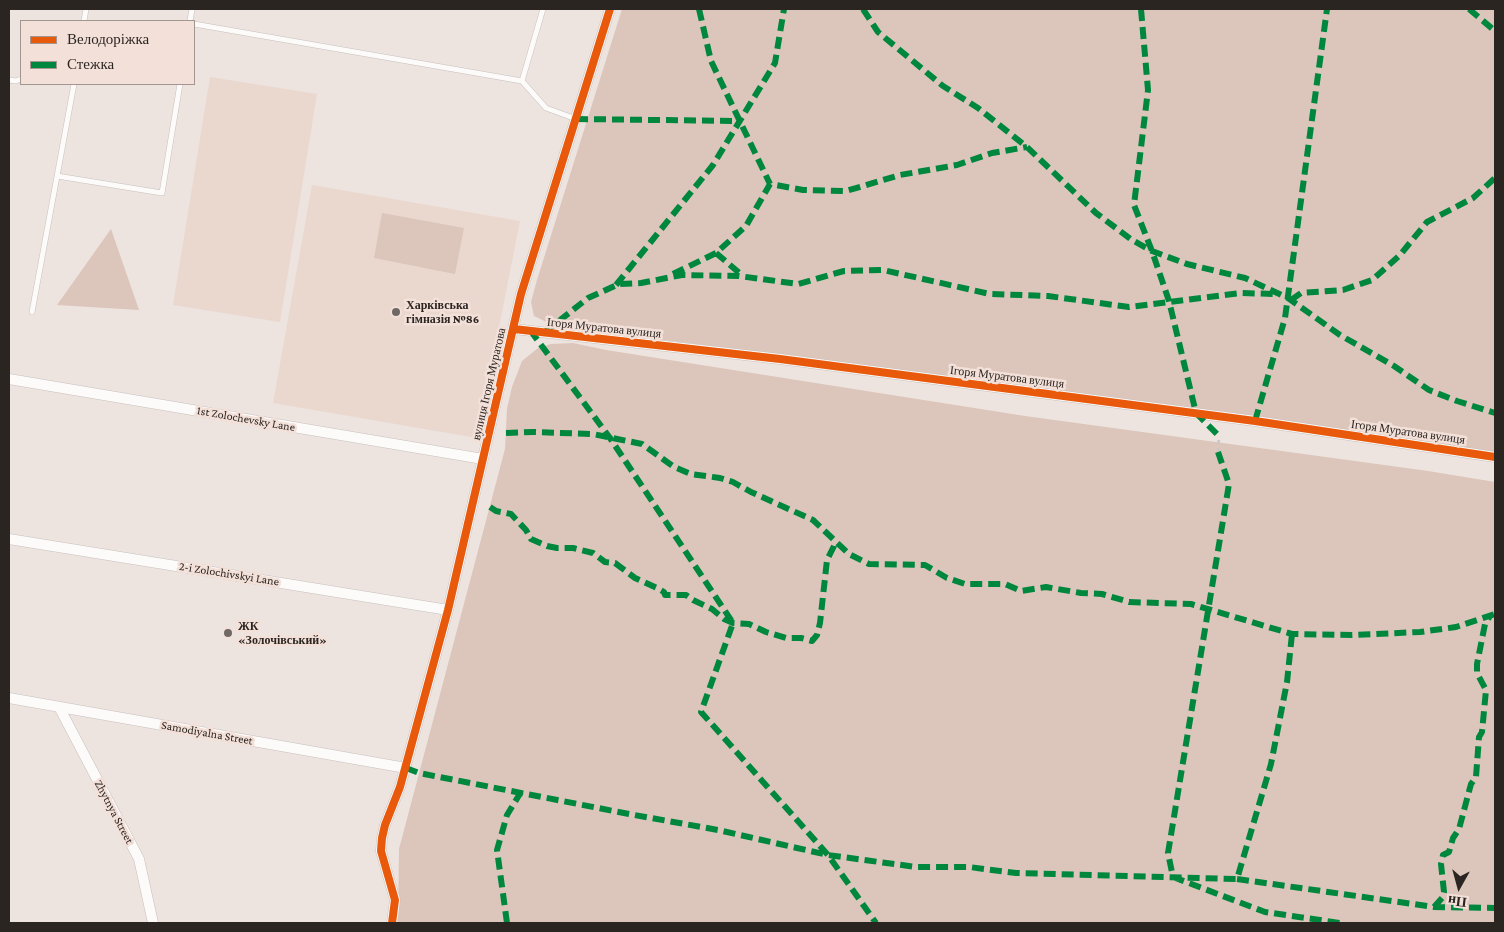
<!DOCTYPE html>
<meta charset="utf-8">
<style>
body{margin:0}
#map{position:relative;width:1504px;height:932px;overflow:hidden;background:#ede3df;font-family:"Crimson Pro",serif}
canvas{display:block}
.frame{position:absolute;inset:0;border:10px solid #2b2522;pointer-events:none}
.legend{position:absolute;left:20px;top:20px;width:175px;height:65px;box-sizing:border-box;background:#f3e1d9;border:1px solid #a39690;margin:0;padding:6px 9px;list-style:none;font-size:15px;color:#2b2522}
.legend li{display:flex;align-items:center;gap:10px;height:25px}
.legend b{width:25px;border:1px solid #a39690}
.north{position:absolute;left:1434px;top:862px;width:50px;height:50px;-webkit-text-stroke:4px #f3e1d9;paint-order:stroke;rotate:187deg;font-size:14px;font-weight:700;line-height:20px;text-align:center;color:#2b2522}
.north::after{content:'';display:block;margin:auto;width:18px;height:22px;background:#2b2522;clip-path:polygon(50% 0,100% 100%,50% 72%,0 100%)}
</style>
<div id="map">
<canvas width="1504" height="932"></canvas>
<div class="frame"></div>
<ul class="legend">
<li><b style="height:6px;background:#e8590c"></b>Велодоріжка</li>
<li><b style="height:6px;background:#00873e"></b>Стежка</li>
</ul>
<div class="north">Пн</div>
</div>
<script>
const g = document.querySelector('canvas').getContext('2d');
g.lineJoin = 'round';
function fillPath(path, color) { g.fillStyle = color; g.fill(path, 'evenodd'); }
const poly = rows => new Path2D(rows.map(r => 'M' + r).join(''));
function stroke(path, color, width, dash) { g.strokeStyle = color; g.lineWidth = width; g.lineCap = dash ? 'butt' : 'round'; g.setLineDash(dash || []); g.stroke(path); }
function write(font, color, halo, rows, align = 'center') {
  g.font = font + ' "Crimson Pro",serif'; g.lineWidth = 5; g.setLineDash([]); g.textBaseline = 'middle'; g.strokeStyle = halo; g.fillStyle = color; for (const [text, x, y, turn = 0] of rows) {
    g.save(); g.translate(x, y); g.rotate((+turn || 0) * Math.PI / 180); g.textAlign = isNaN(turn) ? turn : align; if (halo) g.strokeText(text, 0, 0); g.fillText(text, 0, 0); g.restore();
  }
}
fillPath(poly([
 [210,77,317,94,280,322,173,305],
 [312,185,520,221,477,438,273,403]
]), '#ead8cf');
fillPath(poly([
 [622,9,1495,9,1495,453,1178,406,555,326,534,316,531,302,537,280],
 [382,213,464,228,455,274,374,258],
 [111,229,139,310,57,305],
 [573,343,606,350,1025,416,1428,471,1495,482,1495,923,398,923,399,849,505,449,507,409,512,387,522,361,538,348,551,344]
]), '#dcc5ba');
const service = poly([
 [543,9,522,81,546,108,576,119],
 [84,21,86,9],
 [190,21,192,9],
 [194,24,522,81],
 [9,80,16,81,21,79],
 [57,176,162,193,180,84],
 [32,312,74,84]
]);
const minor = poly([
 [514,329,780,359,1255,421,1495,457],
 [9,379,483,459],
 [9,539,448,610],
 [9,698,406,768],
 [59,707,139,859,153,923],
 [392,923,395,900,381,851,382,838,385,825,400,787,448,610,521,294,610,9]
]);
stroke(service, '#c7c0bd', 6);
stroke(minor, '#c7c0bd', 11);
stroke(poly([
 [1218,452,1219,436]
]), '#cac6c4', 2.5, [4, 4]);
stroke(service, '#fcfbfa', 5);
stroke(minor, '#fcfbfa', 10);
stroke(poly([
 [699,9,711,61,770,184],
 [863,9,878,32,943,86,978,108,1027,147,1096,213,1132,240,1152,251,1187,264,1245,278,1288,298,1340,335,1394,366,1429,390,1457,401,1495,413],
 [1141,9,1148,90,1134,205,1152,251,1169,301,1196,413,1219,436],
 [1469,9,1495,31],
 [576,119,740,121],
 [716,253,743,276],
 [673,274,716,253,746,226,770,184,803,190,846,191,900,175,957,165,992,153,1027,147],
 [616,285,713,165,775,63,784,9],
 [1291,300,1301,293,1343,290,1372,280,1400,255,1427,222,1473,198,1495,178],
 [530,330,610,438,733,623,701,712,828,855,876,923],
 [545,332,588,298,619,284,641,283,682,275,739,276,798,284,844,271,883,270,990,294,1048,296,1129,307,1240,293,1275,294],
 [1255,421,1285,318,1327,9],
 [506,433,533,432,593,434,642,444,674,467,691,474,720,478,733,482,751,492,813,520,849,554,869,564,925,565,947,578,965,584,1005,584,1021,591,1046,587,1081,593,1102,594,1129,602,1191,604,1292,634,1352,635,1420,632,1456,627,1495,614],
 [1218,452,1229,484,1168,853,1173,877,1265,912,1340,923],
 [490,507,496,511,511,514,526,530,531,539,547,546,557,548,573,548,593,553,605,562,615,563,635,578,657,588,664,592,665,595,686,595,693,600,712,609,724,619,733,623,749,624,766,632,786,638,801,638,812,641,817,635,820,623,827,560,834,546,835,541],
 [406,768,419,773,629,814,718,830,828,855,916,867,969,867,1016,873,1237,879,1271,764,1287,682,1292,634],
 [1237,879,1434,907,1495,908],
 [1434,907,1443,897,1444,892,1441,864,1443,855,1449,852,1453,838,1459,829,1471,784,1476,777,1479,737,1482,732,1486,690,1477,673,1477,664,1485,624,1490,616],
 [507,923,497,850,507,815,521,792]
]), '#00873e', 6, [12, 6]);
stroke(poly([
 [514,329,780,359,1255,421,1495,457],
 [392,923,395,900,381,851,382,838,385,825,400,787,448,610,521,294,610,9]
]), '#e8590c', 8);
for (const [x, y, r, color] of [
 [396,312,5,"#6f6864"],
 [228,633,5,"#6f6864"]
]) { const dot = new Path2D(); dot.arc(x, y, r, 0, 2 * Math.PI); g.fillStyle = color; g.fill(dot); stroke(dot, '#f3e1d9', 2); }
write('bold 12px', '#2b2522', '#f3e1d9', [
 ["Харківська",406,305],
 ["гімназія №86",406,319],
 ["ЖК",238,626],
 ["«Золочівський»",238,640]
], 'left');
write('12px', '#2b2522', '#f3e1d9', [
 ["Ігоря Муратова вулиця",604,328,6],
 ["Ігоря Муратова вулиця",1007,377,7],
 ["вулиця Ігоря Муратова",489,384,-77],
 ["1st Zolochevsky Lane",246,419,10],
 ["Ігоря Муратова вулиця",1408,432,8],
 ["2-i Zolochivskyi Lane",229,574,9],
 ["Samodiyalna Street",207,733,10],
 ["Zhytnya Street",114,812,62]
]);
</script>
